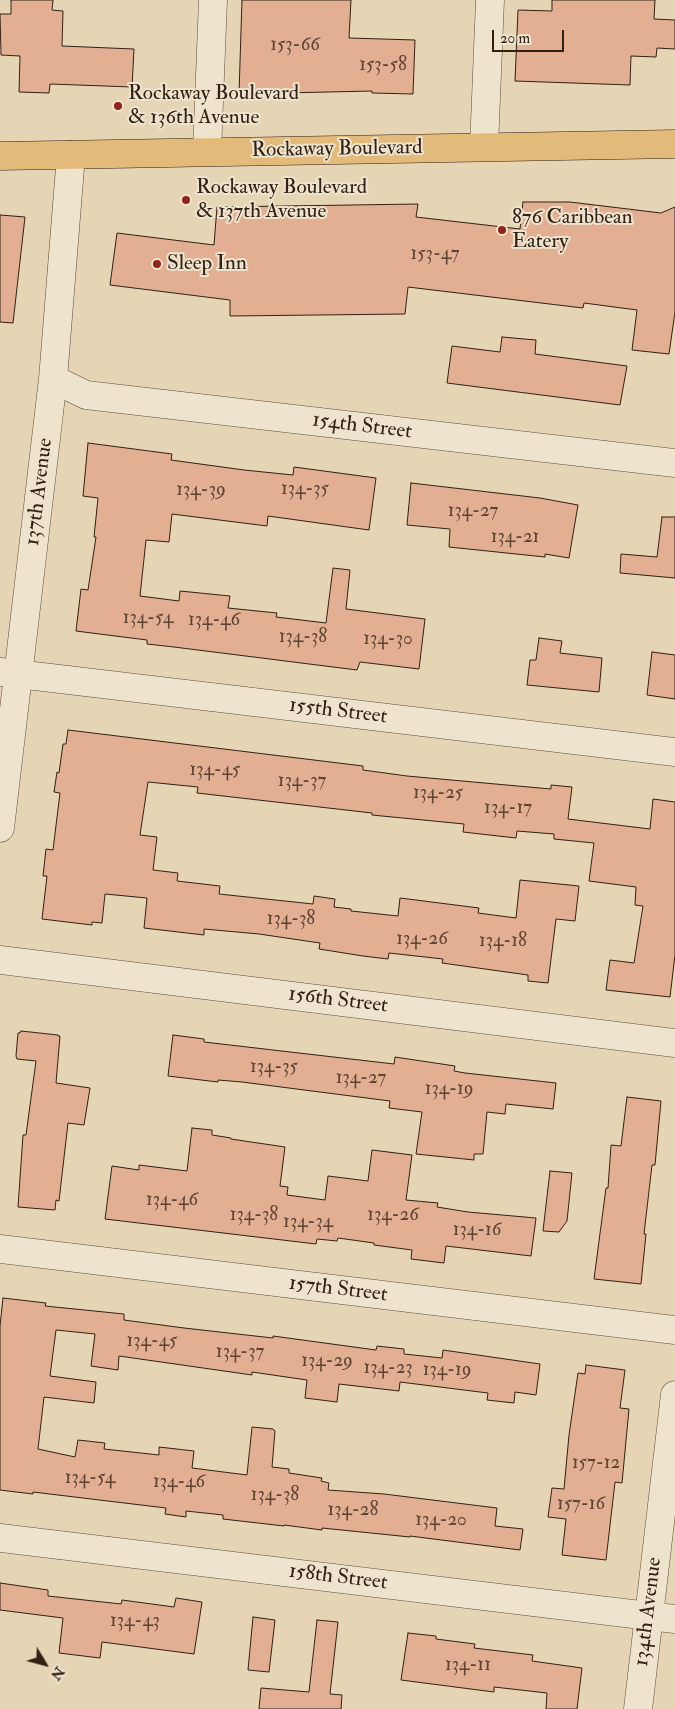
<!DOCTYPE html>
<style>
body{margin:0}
#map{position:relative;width:675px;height:1709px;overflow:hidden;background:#e5d5b4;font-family:"IM FELL Double Pica",serif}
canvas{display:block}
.north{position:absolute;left:20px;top:1639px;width:50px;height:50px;-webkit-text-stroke:4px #eee4ce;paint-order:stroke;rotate:127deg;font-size:14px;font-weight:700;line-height:20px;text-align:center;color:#312013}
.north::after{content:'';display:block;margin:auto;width:18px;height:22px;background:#312013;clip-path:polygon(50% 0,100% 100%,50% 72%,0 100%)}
.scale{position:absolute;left:492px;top:30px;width:72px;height:22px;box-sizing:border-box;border:2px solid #312013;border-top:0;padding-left:6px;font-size:15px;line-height:18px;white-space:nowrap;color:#312013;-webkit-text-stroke:4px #eee4ce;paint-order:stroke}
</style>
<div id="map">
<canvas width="675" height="1709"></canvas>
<div class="north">N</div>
<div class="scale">20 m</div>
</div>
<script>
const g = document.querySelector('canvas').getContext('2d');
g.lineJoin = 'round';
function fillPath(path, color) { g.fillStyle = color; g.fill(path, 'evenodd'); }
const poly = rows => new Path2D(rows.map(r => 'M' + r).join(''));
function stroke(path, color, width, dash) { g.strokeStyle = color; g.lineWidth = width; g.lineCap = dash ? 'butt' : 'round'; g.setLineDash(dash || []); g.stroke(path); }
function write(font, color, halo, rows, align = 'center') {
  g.font = font + ' "IM FELL Double Pica",serif'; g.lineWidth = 4; g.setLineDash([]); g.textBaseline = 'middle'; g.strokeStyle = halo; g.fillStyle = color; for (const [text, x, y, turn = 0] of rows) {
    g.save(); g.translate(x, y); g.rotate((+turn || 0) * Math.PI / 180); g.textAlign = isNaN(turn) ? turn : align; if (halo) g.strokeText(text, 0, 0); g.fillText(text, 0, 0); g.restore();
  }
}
const building = poly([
 [11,0,53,0,52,10,63,11,62,46,134,49,132,87,50,84,49,93,19,92,20,56,1,55,0,14,11,14,11,0],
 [242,0,351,0,349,38,415,40,413,94,372,93,372,91,239,94,242,0],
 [552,0,655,0,654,19,675,20,675,49,657,48,656,57,631,56,630,85,515,81,518,10,552,11,552,0],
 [523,202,570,202,661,213,675,207,675,312,669,354,632,350,637,310,584,303,583,308,408,287,405,314,230,316,230,300,110,285,117,233,214,245,217,207,418,204,416,217,520,229,523,202],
 [0,215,25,217,13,323,0,322,0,215],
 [502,337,536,340,535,354,627,366,620,405,447,383,452,346,500,352,502,337],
 [88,443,172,454,171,460,244,470,293,475,294,467,376,478,369,530,268,516,267,526,172,514,169,542,146,540,140,596,179,601,180,591,230,596,228,608,277,613,276,617,326,623,333,568,350,570,346,609,425,619,419,669,360,662,357,670,174,647,147,644,147,640,76,631,81,589,88,590,96,537,94,537,98,498,83,496,88,443],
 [411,483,540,498,578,505,569,558,545,554,545,557,449,547,450,529,407,525,411,483],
 [662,517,675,517,675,578,620,573,621,554,657,557,662,517],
 [539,638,562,641,560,653,602,658,599,692,527,685,530,660,536,660,539,638],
 [652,652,675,655,675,699,647,695,652,652],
 [68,730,363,766,363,770,407,776,551,789,551,785,572,787,568,819,650,829,653,799,675,802,675,955,670,997,606,990,610,960,634,963,643,906,635,905,636,887,589,881,594,843,554,839,554,834,517,831,516,838,463,832,464,824,372,815,372,813,197,793,198,787,148,782,140,835,157,837,153,870,178,873,177,881,220,886,219,894,313,904,314,896,335,899,334,907,351,909,351,911,398,916,400,898,479,908,478,913,516,918,520,880,579,886,575,921,556,919,548,983,528,981,528,975,442,963,443,959,389,953,388,959,363,956,319,949,320,943,259,934,204,929,204,935,144,928,147,898,105,894,102,923,92,922,92,925,42,919,47,876,43,876,46,849,53,850,60,793,54,792,57,772,59,773,63,744,66,744,68,730],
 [21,1031,58,1035,58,1036,60,1036,56,1083,90,1088,84,1125,68,1123,59,1201,56,1200,55,1210,18,1207,23,1135,26,1135,36,1061,17,1059,16,1056,18,1033,20,1033,21,1031],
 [173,1035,204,1039,204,1042,394,1064,395,1057,455,1066,454,1071,465,1073,556,1083,553,1109,506,1104,505,1114,487,1112,483,1154,474,1154,474,1160,416,1154,422,1112,389,1108,390,1101,242,1082,218,1080,218,1082,168,1076,173,1035],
 [627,1097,661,1101,655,1165,652,1165,644,1234,646,1234,641,1284,594,1279,606,1188,608,1188,611,1145,621,1146,627,1097],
 [192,1128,212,1130,212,1135,231,1138,231,1139,285,1147,280,1186,288,1187,287,1195,325,1200,328,1176,368,1181,372,1150,412,1155,406,1200,438,1203,437,1207,468,1212,536,1218,531,1256,446,1246,444,1263,411,1259,412,1250,374,1245,374,1243,338,1238,337,1241,317,1239,316,1244,105,1219,112,1166,139,1170,139,1165,187,1171,192,1128],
 [550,1171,572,1173,567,1221,559,1232,543,1231,550,1171],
 [3,1298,46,1303,45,1306,124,1314,124,1320,184,1328,273,1338,273,1336,376,1350,377,1346,404,1349,404,1354,442,1358,443,1350,540,1364,536,1395,515,1392,514,1403,487,1400,488,1393,400,1382,399,1391,339,1384,337,1402,305,1398,307,1380,252,1372,252,1375,119,1356,118,1370,91,1366,95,1334,56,1330,50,1376,96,1382,94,1403,44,1397,38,1449,75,1457,78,1440,105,1443,104,1449,159,1455,159,1447,194,1451,192,1468,247,1475,252,1427,273,1429,275,1431,272,1467,289,1469,289,1473,322,1478,321,1481,329,1483,328,1490,384,1494,497,1508,495,1526,523,1529,520,1550,410,1536,410,1537,322,1528,322,1530,284,1525,284,1526,223,1519,223,1515,186,1511,186,1517,165,1514,166,1508,33,1492,33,1494,0,1490,0,1326,3,1298],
 [586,1365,625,1370,620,1408,629,1409,622,1483,615,1482,606,1560,562,1555,566,1519,548,1517,552,1488,564,1489,569,1435,578,1373,585,1374,586,1365],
 [0,1583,48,1590,48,1596,121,1604,122,1600,174,1607,176,1598,202,1602,194,1654,102,1642,100,1658,59,1653,63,1618,0,1610,0,1583],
 [253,1617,275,1620,269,1672,248,1670,253,1617],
 [317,1620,338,1622,330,1694,342,1695,341,1709,259,1709,261,1688,309,1692,317,1620],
 [408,1633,436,1636,436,1639,475,1644,474,1648,533,1655,532,1661,582,1668,577,1709,546,1709,547,1693,494,1687,494,1692,401,1680,408,1633]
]);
fillPath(building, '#e3af93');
stroke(building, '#312013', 1);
const street = poly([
 [484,147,490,0],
 [207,152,213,0],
 [53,379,86,395,675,463],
 [0,672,675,752],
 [0,828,53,379,71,155],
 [0,960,675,1043],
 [0,1249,675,1330],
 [0,1538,675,1619],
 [638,1709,675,1395]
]);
const primary = poly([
 [0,156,675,144]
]);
stroke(street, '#5e4d3b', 29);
stroke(primary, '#312013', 29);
stroke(street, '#eee4ce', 28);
stroke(primary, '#e2ba7a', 28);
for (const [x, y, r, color] of [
 [118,106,5,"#8f2418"],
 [186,200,5,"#8f2418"],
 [502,230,5,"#8f2418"],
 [157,264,5,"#8f2418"]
]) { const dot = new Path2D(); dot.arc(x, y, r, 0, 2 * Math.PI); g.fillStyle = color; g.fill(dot); stroke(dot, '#eee4ce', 2); }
write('19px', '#5e4433', null, [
 ["153-66",295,46],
 ["153-58",383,66],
 ["153-47",435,255],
 ["134-35",305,490],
 ["134-39",201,491],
 ["134-27",473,512],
 ["134-21",515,538],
 ["134-54",148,619],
 ["134-46",214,621],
 ["134-38",303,638],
 ["134-30",388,640],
 ["134-45",215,771],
 ["134-37",302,782],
 ["134-25",438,794],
 ["134-17",508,809],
 ["134-38",291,920],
 ["134-26",422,940],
 ["134-18",503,942],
 ["134-35",274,1068],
 ["134-27",361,1079],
 ["134-19",449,1090],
 ["134-46",172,1201],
 ["134-38",254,1216],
 ["134-26",393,1216],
 ["134-34",308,1223],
 ["134-16",477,1231],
 ["134-45",152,1342],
 ["134-37",240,1353],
 ["134-29",327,1362],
 ["134-23",388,1369],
 ["134-19",447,1371],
 ["157-12",596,1464],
 ["134-54",90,1479],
 ["134-46",179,1483],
 ["134-38",275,1496],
 ["157-16",581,1505],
 ["134-28",353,1511],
 ["134-20",441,1521],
 ["134-43",135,1622],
 ["134-11",468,1666]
]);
write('21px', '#312013', '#eee4ce', [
 ["Rockaway Boulevard",128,94],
 ["& 136th Avenue",128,118],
 ["Rockaway Boulevard",196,188],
 ["& 137th Avenue",196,212],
 ["876 Caribbean",512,218],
 ["Eatery",512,242],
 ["Sleep Inn",167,264]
], 'left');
write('21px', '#312013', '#eee4ce', [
 ["Rockaway Boulevard",337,150,-1],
 ["154th Street",362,427,7],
 ["137th Avenue",40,492,-83],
 ["155th Street",338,712,7],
 ["156th Street",338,1001,7],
 ["157th Street",338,1290,7],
 ["158th Street",338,1578,7],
 ["134th Avenue",649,1612,-83]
]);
</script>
